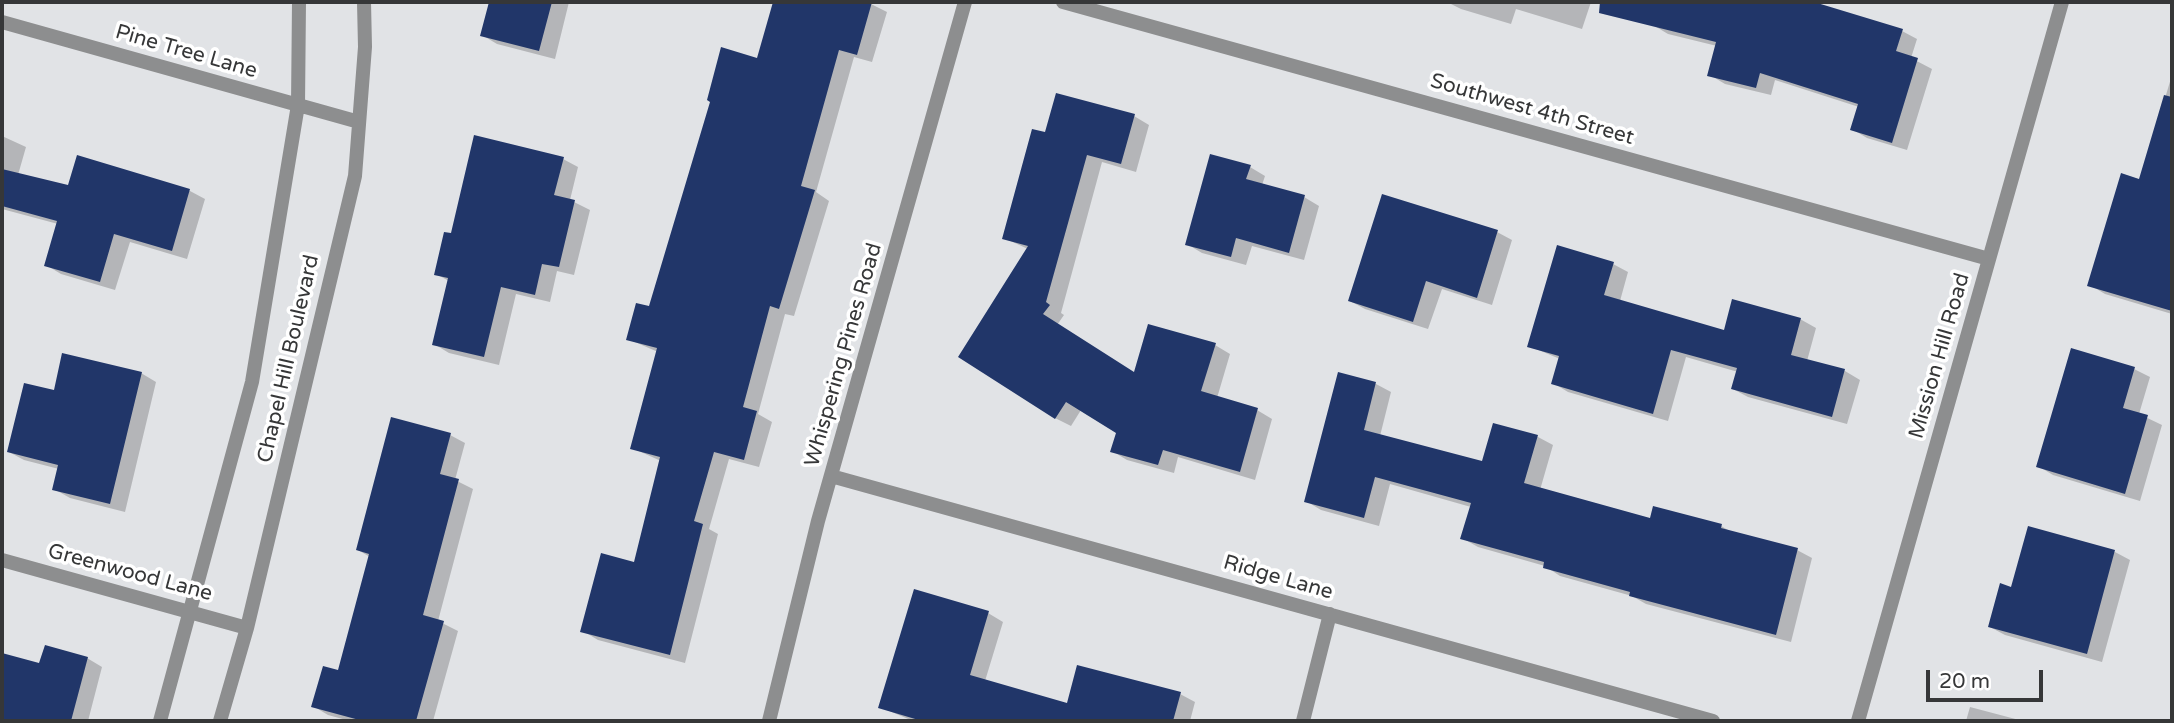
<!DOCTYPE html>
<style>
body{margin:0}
#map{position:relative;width:2174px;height:723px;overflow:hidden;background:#e1e3e6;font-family:"Varela Round",sans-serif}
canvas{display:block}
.frame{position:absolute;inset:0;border:4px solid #363738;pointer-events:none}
.scale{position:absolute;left:1926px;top:670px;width:117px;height:32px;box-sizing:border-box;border:4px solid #363738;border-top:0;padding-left:9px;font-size:21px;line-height:24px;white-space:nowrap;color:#363738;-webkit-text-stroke:5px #fff;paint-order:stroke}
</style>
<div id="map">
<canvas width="2174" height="723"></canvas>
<div class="frame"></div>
<div class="scale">20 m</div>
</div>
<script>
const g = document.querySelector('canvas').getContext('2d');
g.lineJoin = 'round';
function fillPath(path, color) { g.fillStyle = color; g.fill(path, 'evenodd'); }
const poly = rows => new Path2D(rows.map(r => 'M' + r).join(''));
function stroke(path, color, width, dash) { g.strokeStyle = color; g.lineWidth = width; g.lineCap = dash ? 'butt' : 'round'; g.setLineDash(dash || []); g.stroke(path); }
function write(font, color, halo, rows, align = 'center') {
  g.font = font + ' "Varela Round",sans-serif'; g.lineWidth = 7; g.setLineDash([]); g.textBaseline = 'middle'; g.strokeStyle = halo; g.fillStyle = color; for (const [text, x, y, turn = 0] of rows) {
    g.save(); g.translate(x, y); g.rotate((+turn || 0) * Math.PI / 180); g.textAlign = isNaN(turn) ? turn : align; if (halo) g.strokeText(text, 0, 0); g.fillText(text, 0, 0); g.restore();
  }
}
fillPath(poly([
 [491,2,569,2,555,59,497,44,482,35],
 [775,2,867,2,887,12,872,62,854,57,816,192,829,201,794,316,785,314,758,414,772,422,759,467,729,459,709,529,718,534,685,663,598,640,583,631,636,564,661,461,632,448,658,352,628,339,650,309,758,60],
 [1447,2,1591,2,1582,29,1516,9,1511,24,1461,9],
 [1659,2,1808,2,1902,31,1917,39,1911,58,1932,69,1907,150,1867,138,1852,129,1859,107,1775,80,1771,95,1725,84,1710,75,1717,46,1668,34,1653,25],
 [2172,75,2172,314,2105,294,2090,285,2140,181],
 [1134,116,1149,125,1136,172,1102,162,1061,313,1064,315,1057,325,1135,374,1215,345,1230,354,1217,398,1257,410,1272,419,1255,480,1178,457,1174,473,1127,460,1112,451,1118,432,1081,410,1071,426,1055,418,1028,249,1004,238,1046,134],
 [2,136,26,147,18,175,69,187,190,191,205,199,187,259,130,242,115,290,61,274,46,265,58,224,2,209],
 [563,159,578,167,570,200,590,210,574,275,557,271,550,302,516,294,499,365,449,353,434,344,449,281,436,274,452,236],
 [1250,167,1265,176,1262,185,1304,197,1319,206,1304,260,1252,246,1246,265,1202,253,1187,244],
 [1497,232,1512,240,1492,305,1442,289,1428,329,1365,309,1350,301],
 [1613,264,1628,272,1620,301,1725,332,1800,319,1816,328,1807,361,1845,371,1860,380,1847,424,1748,397,1733,389,1738,372,1686,357,1668,421,1568,392,1553,383,1560,359,1529,346],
 [2134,369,2150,377,2139,414,2162,425,2140,501,2053,475,2038,466],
 [141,373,156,382,125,512,70,498,54,489,59,469,24,460,9,452,55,392],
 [1339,374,1376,384,1391,392,1380,436,1484,463,1494,425,1538,437,1553,445,1540,490,1651,521,1721,526,1735,534,1797,550,1812,558,1791,642,1646,604,1632,596,1560,576,1545,566,1478,547,1462,538,1471,507,1390,484,1379,526,1321,510,1306,501],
 [450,435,465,443,455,480,473,489,438,621,458,631,433,721,350,721,328,715,313,706,339,672,370,557,358,550],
 [2115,552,2130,560,2102,662,2005,635,1990,627,2013,589],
 [988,613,1003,622,985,681,1032,699,1026,721,913,721,880,707],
 [2,655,41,665,87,658,102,667,88,721,2,721],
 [1078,667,1180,694,1195,702,1190,721,1064,721],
 [1970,707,2023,721,1966,721]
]), '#0003');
fillPath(poly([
 [489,2,552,2,539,51,480,36],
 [773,2,872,2,857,55,839,50,801,186,815,190,779,309,770,306,743,407,757,411,744,460,714,452,694,521,703,524,670,655,580,632,601,553,634,562,660,457,630,449,657,348,626,340,636,303,649,306,710,102,707,100,721,47,757,58],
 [1600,2,1814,2,1903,29,1896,51,1918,58,1892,143,1850,130,1858,104,1760,73,1756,88,1707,76,1716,42,1599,13],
 [1056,93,1135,114,1121,164,1087,155,1046,302,1050,305,1043,314,1134,372,1148,324,1216,343,1201,391,1258,408,1240,472,1163,450,1158,465,1110,452,1116,433,1066,402,1055,419,958,357,1028,246,1002,239,1032,129,1045,132],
 [2164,95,2172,97,2172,311,2087,286,2121,173,2139,179],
 [474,135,564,157,554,195,575,200,559,267,542,264,535,295,501,287,484,357,432,345,448,278,434,275,444,232,451,233],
 [1210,154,1251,165,1246,179,1305,195,1289,253,1236,238,1231,257,1185,245],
 [77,155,190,189,172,251,114,234,100,282,44,266,57,221,2,206,2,169,68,185],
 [1382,194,1498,230,1477,298,1426,281,1413,322,1348,301],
 [1557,245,1614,262,1604,295,1724,330,1732,299,1801,318,1791,355,1845,369,1832,417,1731,389,1737,368,1671,350,1653,414,1551,384,1559,356,1527,347],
 [2071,348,2135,367,2123,408,2148,415,2125,494,2036,467],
 [62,353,142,372,110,504,52,490,58,465,7,452,24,383,54,390],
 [1338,372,1376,382,1364,430,1482,461,1493,423,1538,435,1524,483,1650,518,1653,506,1722,524,1721,528,1798,548,1776,635,1629,596,1630,592,1543,568,1544,562,1460,539,1471,503,1375,477,1364,518,1304,502],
 [391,417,451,433,440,474,459,479,423,615,444,621,416,721,363,721,311,707,323,666,338,670,369,554,356,550],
 [2028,526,2115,550,2087,654,1988,627,2000,583,2011,587],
 [914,589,989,611,970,675,1067,703,1077,665,1181,692,1173,721,922,721,878,708],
 [45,645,88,657,71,721,2,721,2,653,39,663]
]), '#213669');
stroke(poly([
 [1063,2,1989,259],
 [2,22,359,122],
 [831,476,1713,721],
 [2,560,247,628],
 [160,721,252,382,298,105,299,2],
 [220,721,247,628,355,176,365,47,364,2],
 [769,721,818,521,965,2],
 [1303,721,1330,614],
 [1858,721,2062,2]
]), '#8d8e8f', 14);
write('21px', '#363738', '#fff', [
 ["Pine Tree Lane",186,52,16],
 ["Southwest 4th Street",1532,110,16],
 ["Whispering Pines Road",844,355,-74],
 ["Mission Hill Road",1940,356,-74],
 ["Chapel Hill Boulevard",289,359,-77],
 ["Greenwood Lane",130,573,15],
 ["Ridge Lane",1278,578,16]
]);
</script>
